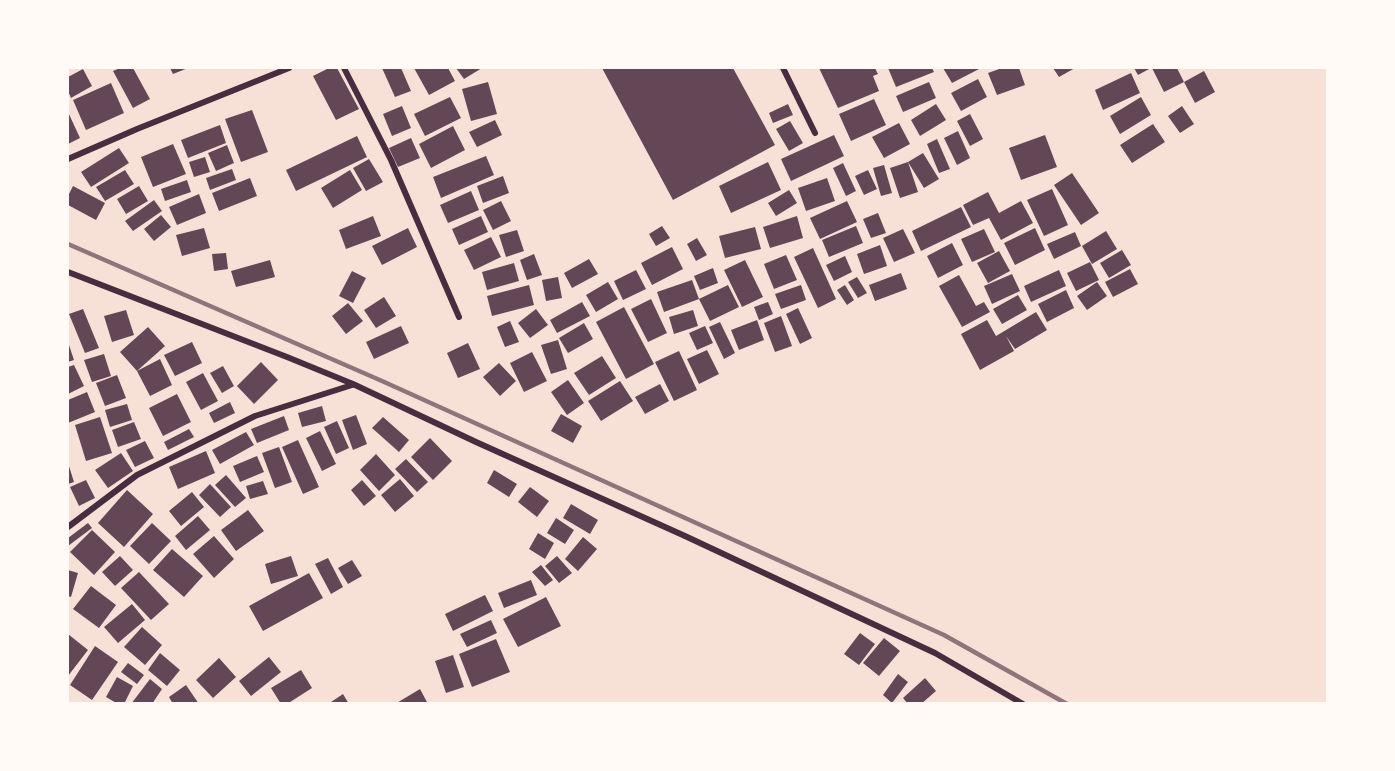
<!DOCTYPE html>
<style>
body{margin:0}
#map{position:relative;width:1395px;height:771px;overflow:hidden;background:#f7e1d7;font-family:Quicksand,sans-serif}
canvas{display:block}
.frame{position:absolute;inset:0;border:69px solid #fffaf5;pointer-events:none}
</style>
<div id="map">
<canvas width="1395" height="771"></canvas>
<div class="frame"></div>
</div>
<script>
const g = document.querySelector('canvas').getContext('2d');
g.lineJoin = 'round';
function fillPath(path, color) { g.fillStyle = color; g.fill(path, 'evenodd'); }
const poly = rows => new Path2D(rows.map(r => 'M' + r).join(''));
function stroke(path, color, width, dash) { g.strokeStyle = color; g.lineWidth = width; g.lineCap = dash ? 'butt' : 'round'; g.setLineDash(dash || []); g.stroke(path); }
fillPath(poly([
 [120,68,133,68,150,99,133,108,113,71],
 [170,68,188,68,173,74],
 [329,68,337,68,359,109,336,120,313,76],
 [382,68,401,68,411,91,395,97],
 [414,68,448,68,455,81,429,95],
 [456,68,482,68,464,79],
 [602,68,733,68,775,145,673,200],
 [819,68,875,68,878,74,873,76,879,91,838,108],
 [888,68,932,68,934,72,896,87],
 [943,68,981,68,952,83],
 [1002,68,1019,68,1025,85,997,95,988,73],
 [1053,68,1075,68,1059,77],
 [1134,68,1151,68,1138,75],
 [1152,68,1177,68,1184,82,1164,92],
 [83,69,92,86,71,98,68,91,68,77],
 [1204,71,1215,92,1195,103,1184,82],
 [1131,73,1140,93,1103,110,1095,90],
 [978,79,987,97,961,111,951,93],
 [488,82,497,114,471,121,462,89],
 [929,82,936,98,903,112,896,96],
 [111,83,124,113,86,130,73,100],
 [450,97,461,118,425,136,414,114],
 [1141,97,1151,115,1120,134,1110,116],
 [874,99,886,125,851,141,839,114],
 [788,104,793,115,773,123,769,113],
 [936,104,946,120,920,136,911,120],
 [402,106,411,128,392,136,383,114],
 [1182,106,1194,124,1180,133,1168,116],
 [252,110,268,152,241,162,225,119],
 [68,112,80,138,68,144],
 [970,114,983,139,970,146,957,121],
 [495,120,502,135,477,147,469,132],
 [790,121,803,143,789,151,776,129],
 [899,123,910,144,884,158,872,137],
 [1153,124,1165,142,1132,163,1120,145],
 [220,125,226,143,188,158,181,140],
 [453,126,465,150,431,168,419,144],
 [958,131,970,158,957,165,944,138],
 [834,135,844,156,791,181,781,159],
 [1045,135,1057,167,1021,180,1009,148],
 [357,136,367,157,296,191,286,170],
 [411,138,420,158,398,167,389,148],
 [937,139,950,169,939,173,927,144],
 [173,144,186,174,153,187,141,157],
 [227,145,234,163,216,171,208,153],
 [119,148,129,163,91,187,81,172],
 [923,153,939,179,924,188,908,162],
 [486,156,494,175,441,198,433,177],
 [205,157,210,172,194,177,189,162],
 [369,159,383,182,366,191,353,168],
 [768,162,781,190,731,213,719,186],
 [908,162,918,192,900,198,890,168],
 [843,163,856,191,846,196,833,168],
 [884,165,892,193,881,196,873,168],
 [232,169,236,180,210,190,206,178],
 [125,170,134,184,105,201,96,187],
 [350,170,362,190,333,208,321,188],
 [868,170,877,189,864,195,855,176],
 [1072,173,1099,213,1081,225,1054,185],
 [503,176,509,193,483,203,477,186],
 [250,178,257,196,219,211,212,193],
 [827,178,835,201,806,211,798,188],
 [187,180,191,192,165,201,161,189],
 [73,186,105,203,96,220,68,205,68,196],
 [139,186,148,201,126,214,117,199],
 [1052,189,1068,225,1044,236,1027,200],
 [789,190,797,203,776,216,768,203],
 [471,191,479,210,448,223,440,205],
 [988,192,999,213,1021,201,1033,223,1001,240,989,218,973,225,963,205],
 [199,194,206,213,177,225,169,207],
 [154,200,162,211,133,231,125,221],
 [501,201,511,221,493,230,483,210],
 [847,201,857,222,820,239,810,218],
 [961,207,971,227,921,251,912,231],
 [878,213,886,233,871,238,863,219],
 [161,215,171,227,154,241,144,229],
 [373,216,381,236,346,249,339,230],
 [481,216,488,232,459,245,452,229],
 [797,216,803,238,770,248,763,227],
 [662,226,670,238,656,246,649,234],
 [856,226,863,243,829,257,822,240],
 [755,227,761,249,725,258,719,236],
 [204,228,210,248,182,256,176,235],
 [408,228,417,247,382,265,372,246],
 [1035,228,1045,250,1015,265,1004,243],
 [903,229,915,253,894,262,883,238],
 [984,229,995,252,972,262,961,239],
 [517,230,524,251,506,257,499,235],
 [1106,231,1117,249,1092,264,1082,246],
 [1075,232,1081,246,1054,259,1047,244],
 [491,237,501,257,474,270,464,250],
 [697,238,707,255,696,261,687,244],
 [952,243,963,265,938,278,927,256],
 [880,245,887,266,864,274,857,254],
 [672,247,683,269,652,285,641,263],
 [813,248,836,299,818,308,794,257],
 [1122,250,1131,265,1109,278,1100,263],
 [999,251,1010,271,988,283,977,263],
 [226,253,228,269,214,271,212,254],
 [534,254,542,275,527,280,520,260],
 [786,255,797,280,774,289,764,264],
 [845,256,852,272,834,281,826,265],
 [589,259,598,274,572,288,564,273],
 [270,260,275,277,236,287,231,271],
 [745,260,763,297,742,307,724,270],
 [1090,262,1099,280,1076,291,1067,273],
 [514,263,519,281,487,290,482,272],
 [713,268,718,283,700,290,694,276],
 [1130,269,1138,284,1113,297,1105,282],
 [636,270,646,289,623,300,614,281],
 [1059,270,1066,286,1031,302,1024,286],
 [352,271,366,278,353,303,339,296],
 [901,273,907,289,875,301,869,285],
 [1012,274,1020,291,992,304,984,286],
 [959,275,976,306,984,302,990,312,962,327,939,286],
 [558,277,562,298,546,301,542,280],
 [857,277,867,293,858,298,848,282],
 [692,280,699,299,664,312,657,292],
 [608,282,618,299,596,312,586,295],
 [1097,282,1107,296,1087,310,1077,296],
 [529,285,534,305,492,316,487,296],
 [728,285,739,307,710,321,699,299],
 [801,285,806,300,781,309,775,294],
 [845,285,854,300,847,305,837,290],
 [1066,290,1074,308,1047,322,1038,304],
 [1018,295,1027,310,1002,324,993,309],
 [384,297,396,316,376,328,364,310],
 [651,299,667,333,648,342,631,309],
 [582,302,590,316,557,333,550,320],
 [768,302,773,314,759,320,754,307],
 [348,303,363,321,346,334,332,316],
 [624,307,654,364,626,379,596,322],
 [798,308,812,338,800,344,786,314],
 [83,309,99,348,85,353,69,314],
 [536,309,548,325,530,338,518,323],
 [126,310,134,335,112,342,104,316],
 [693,310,698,326,674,334,669,317],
 [1036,312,1047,330,1015,349,1006,336,1014,351,980,370,961,334,987,320,996,336],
 [781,316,792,346,775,352,764,323],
 [757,320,764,340,739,350,731,330],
 [510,321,519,342,505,347,497,327],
 [720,322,735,353,724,359,709,327],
 [584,323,593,339,568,353,559,338],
 [401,326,409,343,374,359,366,342],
 [705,326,713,343,697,350,689,333],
 [148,327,165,346,137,371,160,359,172,385,150,396,137,371,120,352],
 [558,340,567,369,551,374,541,345],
 [68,342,74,360,68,362],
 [192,342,202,363,175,376,164,355],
 [468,343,480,369,458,378,447,353],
 [707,350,719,374,699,384,687,359],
 [679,351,697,390,674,401,655,362],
 [532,352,547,381,524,392,510,363],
 [104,354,111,376,92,382,84,360],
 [602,356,616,378,589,395,574,373],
 [261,362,278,380,254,404,237,386],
 [499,363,516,381,500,396,483,377],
 [74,365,84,386,68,394,68,367],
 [223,366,234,386,222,393,210,373],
 [203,373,218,401,201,410,186,382],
 [117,375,126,398,105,406,96,383],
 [568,380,584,403,567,415,551,392],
 [620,381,633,401,601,421,588,401],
 [660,384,669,401,645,414,635,397],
 [87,392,95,412,68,423,68,400],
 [177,394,191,422,163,436,149,408],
 [230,402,235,413,214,423,209,413],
 [127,404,132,420,110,427,105,410],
 [322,406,326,421,302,427,298,413],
 [561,414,582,426,573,443,551,431],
 [356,415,367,444,353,450,342,420],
 [284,416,289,430,257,443,251,429],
 [100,417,112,453,86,461,75,425],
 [383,417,409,440,399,452,372,428],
 [337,421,349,448,336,454,324,427],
 [134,422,141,439,118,447,112,430],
 [189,429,194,437,168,450,164,442],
 [320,431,336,464,322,471,306,438],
 [246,432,254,445,220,464,212,450],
 [430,438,452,461,433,480,411,457],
 [298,440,319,487,303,494,282,447],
 [145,441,154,458,135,467,126,450],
 [279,447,292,482,275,488,262,453],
 [206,451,215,473,178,489,169,467],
 [121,453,133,471,108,488,95,470],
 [376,454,395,475,379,491,360,470],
 [257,456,264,472,240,482,233,466],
 [406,459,428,482,417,492,395,469],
 [68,463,74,482,68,484],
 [494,470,517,484,509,497,487,483],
 [226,475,246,498,235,507,215,485],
 [400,479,414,496,395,512,381,495],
 [86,480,95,498,79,506,70,487],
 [362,480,376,496,364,506,351,490],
 [263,481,268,494,250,499,246,486],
 [210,484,231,507,220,517,199,495],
 [530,487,549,501,537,517,518,502],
 [127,490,153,514,124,547,98,523],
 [192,492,204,507,181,526,169,511],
 [571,504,598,520,590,534,563,518],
 [248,510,264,531,236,551,221,530],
 [198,516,210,530,186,550,175,536],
 [556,518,574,530,565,544,547,533],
 [88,523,92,528,68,546,68,538],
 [152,523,171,541,149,564,130,546],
 [92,530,115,552,94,575,70,552],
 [538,533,554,543,545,559,529,549],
 [214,536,234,559,214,578,193,554],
 [583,537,597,549,578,571,565,559],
 [172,549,203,576,184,597,153,570],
 [120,556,133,570,115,586,102,572],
 [291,556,298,576,271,584,265,564],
 [557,556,572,573,559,583,545,566],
 [328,558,343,587,331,594,315,564],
 [352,560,362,576,348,584,338,568],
 [541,565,553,580,545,586,532,572],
 [68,570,78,573,71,597,68,596],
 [139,572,169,604,151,620,121,588],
 [309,573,323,598,263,631,249,606],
 [531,580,537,595,504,608,498,593],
 [91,586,116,605,99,628,73,609],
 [485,595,493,611,453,631,445,614],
 [546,597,561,626,518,647,503,619],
 [132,604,145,620,118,643,104,627],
 [491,620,497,633,467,647,460,634],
 [142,627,162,645,145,665,124,647],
 [860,633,875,644,859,665,844,654],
 [68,634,88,650,68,676],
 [884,638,900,651,879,676,863,663],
 [496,639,510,672,472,687,459,654],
 [95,646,118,662,92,700,70,685],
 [160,653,180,670,167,686,148,670],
 [453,655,464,687,446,693,435,661],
 [269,657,281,672,251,696,239,681],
 [219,658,236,677,213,698,196,680],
 [128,663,144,675,137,684,121,672],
 [301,670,312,688,287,704,281,704,271,688],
 [898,674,908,682,892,703,883,695],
 [117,677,133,686,124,704,118,704,106,697],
 [925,678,936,691,921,704,908,704,903,698],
 [150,679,162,689,152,704,131,704],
 [186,685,199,704,173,704,169,697],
 [420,689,428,704,395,704],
 [343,694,349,704,328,704]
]), '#644757');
stroke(poly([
 [344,68,391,160,459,317],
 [783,68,815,133],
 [68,159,137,129,289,68],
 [68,272,287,357,353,384,476,442,685,536,935,653,1023,704],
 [68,527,137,475,255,416,352,385]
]), '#4a2c40', 6);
stroke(poly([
 [68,244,382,381,944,635,1067,704]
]), '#8f747c', 4.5);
</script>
